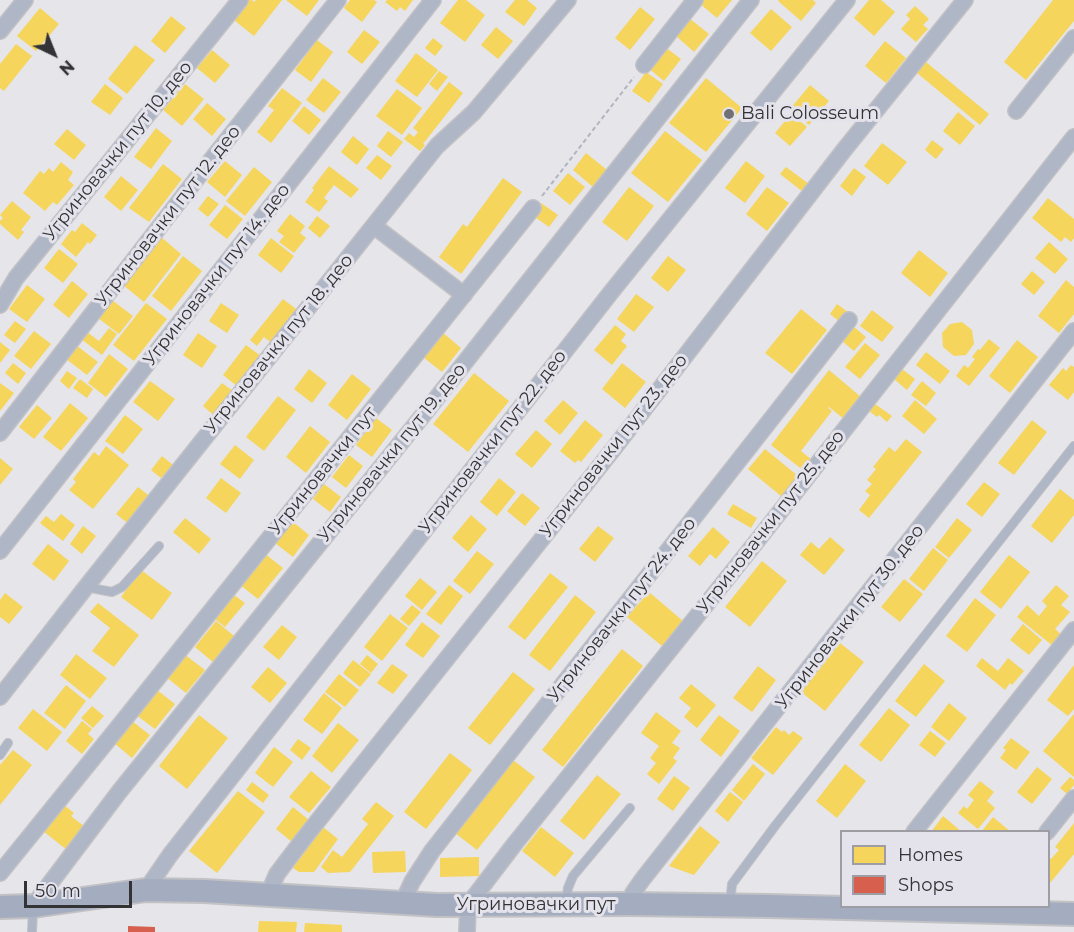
<!DOCTYPE html>
<meta charset="utf-8">
<style>
body{margin:0}
#map{position:relative;width:1074px;height:932px;overflow:hidden;background:#e5e5ea;font-family:Montserrat,sans-serif}
canvas{display:block}
.legend{position:absolute;left:840px;top:830px;width:210px;height:78px;box-sizing:border-box;background:#e4e3ec;border:2px solid #9d9da3;margin:0;padding:8px 10px;list-style:none;font-size:18px;color:#333336}
.legend li{display:flex;align-items:center;gap:12px;height:30px}
.legend b{width:30px;border:2px solid #9d9da3}
.north{position:absolute;left:24px;top:24px;width:60px;height:60px;-webkit-text-stroke:4px #e4e3ec;paint-order:stroke;rotate:137deg;font-size:16px;font-weight:700;line-height:24px;text-align:center;color:#333336}
.north::after{content:'';display:block;margin:auto;width:21px;height:27px;background:#333336;clip-path:polygon(50% 0,100% 100%,50% 72%,0 100%)}
.scale{position:absolute;left:24px;top:881px;width:108px;height:27px;box-sizing:border-box;border:3px solid #333336;border-top:0;padding-left:8px;font-size:18px;line-height:21px;white-space:nowrap;color:#333336;-webkit-text-stroke:4px #e4e3ec;paint-order:stroke}
</style>
<div id="map">
<canvas width="1074" height="932"></canvas>
<ul class="legend">
<li><b style="height:16px;background:#f6d55c"></b>Homes</li>
<li><b style="height:16px;background:#d6604d"></b>Shops</li>
</ul>
<div class="north">N</div>
<div class="scale">50 m</div>
</div>
<script>
const g = document.querySelector('canvas').getContext('2d');
g.lineJoin = 'round';
function fillPath(path, color) { g.fillStyle = color; g.fill(path, 'evenodd'); }
const poly = rows => new Path2D(rows.map(r => 'M' + r).join(''));
function stroke(path, color, width, dash) { g.strokeStyle = color; g.lineWidth = width; g.lineCap = dash ? 'butt' : 'round'; g.setLineDash(dash || []); g.stroke(path); }
function write(font, color, halo, rows, align = 'center') {
  g.font = font + ' Montserrat,sans-serif'; g.lineWidth = 6; g.setLineDash([]); g.textBaseline = 'middle'; g.strokeStyle = halo; g.fillStyle = color; for (const [text, x, y, turn = 0] of rows) {
    g.save(); g.translate(x, y); g.rotate((+turn || 0) * Math.PI / 180); g.textAlign = isNaN(turn) ? turn : align; if (halo) g.strokeText(text, 0, 0); g.fillText(text, 0, 0); g.restore();
  }
}
fillPath(poly([
 [243,0,252,0,254,2,256,0,282,0,254,36,230,17],
 [286,0,319,0,307,16],
 [350,0,374,0,377,2,362,22,344,8],
 [387,0,413,0,405,11,400,7,397,11,385,2],
 [458,0,466,0,485,15,465,42,440,23],
 [515,0,527,0,537,8,524,26,505,12],
 [701,0,732,0,717,18,699,3],
 [779,0,813,0,816,3,801,21,778,1],
 [869,0,881,0,895,12,874,36,854,18],
 [1053,0,1074,0,1074,21,1026,80,1004,62],
 [915,6,929,19,923,25,928,29,916,42,901,29,910,19,906,15],
 [640,7,655,19,630,50,615,38],
 [40,8,59,24,36,51,17,36],
 [771,9,792,27,771,51,750,33],
 [171,16,186,28,165,53,151,41],
 [689,18,709,34,694,52,675,35],
 [496,27,513,41,498,59,481,45],
 [364,30,380,42,362,64,347,52],
 [433,38,443,46,435,56,425,48],
 [317,40,333,52,311,82,295,70],
 [885,41,906,58,886,83,865,66],
 [16,44,32,56,4,91,0,88,0,64],
 [135,45,155,60,127,94,108,79],
 [665,47,681,59,664,81,648,68],
 [212,50,230,65,215,83,197,68],
 [416,53,438,70,417,97,395,81],
 [926,62,989,114,980,125,917,73],
 [439,71,448,77,437,91,429,84],
 [646,72,663,84,649,103,632,91],
 [323,78,341,92,324,113,306,100],
 [706,78,742,108,706,152,669,123],
 [449,82,463,93,423,144,425,145,420,151,404,139,409,133,414,137,418,132,413,128],
 [105,84,123,98,110,115,91,102],
 [185,84,204,99,182,126,163,110],
 [810,85,829,101,809,125,790,109],
 [282,88,302,103,271,143,257,132,274,110,268,106],
 [397,89,422,108,402,135,376,116],
 [207,103,226,119,212,136,193,119],
 [304,106,321,120,309,135,292,121],
 [958,112,975,126,960,145,943,131],
 [791,114,807,127,790,146,775,133],
 [156,128,172,141,151,169,134,157],
 [67,129,86,145,74,160,54,144],
 [388,131,403,142,391,157,377,146],
 [665,131,702,160,668,202,631,173],
 [353,136,369,149,357,165,341,152],
 [932,140,944,149,936,159,925,150],
 [882,143,907,162,888,185,864,166],
 [586,153,607,170,593,187,573,170],
 [377,155,392,166,381,180,366,168],
 [225,161,242,175,225,197,207,182],
 [746,161,765,176,745,203,725,188],
 [61,162,73,172,68,180,74,185,57,205,53,202,45,211,23,193,40,171,44,174,49,168,53,172],
 [163,164,182,179,149,222,129,208],
 [329,166,359,189,351,198,334,185,324,198,328,201,319,212,305,202,314,190,312,188],
 [254,167,272,182,245,216,226,201],
 [786,167,809,184,803,192,780,174],
 [854,168,866,177,852,196,840,186],
 [568,173,585,187,570,205,553,191],
 [121,176,138,190,121,211,104,197],
 [503,178,522,192,461,274,439,257,463,224,467,227],
 [629,187,654,206,627,241,602,222],
 [767,187,789,203,767,231,746,214],
 [208,196,219,204,208,217,198,209],
 [1048,198,1074,219,1074,238,1071,242,1065,237,1061,242,1032,218],
 [12,201,31,217,21,230,24,232,18,240,0,224,0,221,3,218,0,215],
 [541,203,558,215,549,227,532,215],
 [225,205,243,219,227,239,209,225],
 [290,214,305,226,300,233,306,238,294,253,279,242,284,236,277,231],
 [317,216,330,226,320,238,308,228],
 [82,223,97,235,90,244,88,242,76,257,61,244,72,230,75,232],
 [161,237,181,254,144,302,123,285],
 [271,238,294,256,281,273,258,255],
 [1049,242,1068,259,1055,274,1035,258],
 [59,249,78,264,63,283,44,268],
 [919,250,948,273,930,297,901,273],
 [183,256,202,271,171,311,152,296],
 [668,256,686,270,668,292,651,278],
 [1032,271,1045,282,1034,295,1021,284],
 [1066,280,1074,287,1074,314,1059,333,1038,316],
 [72,281,88,294,69,318,53,305],
 [27,285,45,299,27,322,9,309],
 [636,294,654,307,634,332,617,319],
 [283,299,300,312,274,345,264,337,257,346,250,340],
 [112,300,133,316,119,334,98,318],
 [146,303,167,319,134,361,113,345],
 [221,303,239,315,227,333,209,321],
 [837,304,848,312,840,322,830,314],
 [801,309,827,330,792,374,765,353],
 [872,310,894,327,882,342,860,326],
 [15,321,26,329,15,343,4,335],
 [962,322,972,330,974,344,966,355,954,356,943,347,942,333,950,324],
 [615,325,626,334,621,341,627,346,612,365,594,350],
 [854,327,866,337,854,351,842,341],
 [109,328,117,334,102,355,81,339,87,332,99,341],
 [34,331,51,344,31,369,14,356],
 [442,332,461,348,442,372,423,357],
 [198,333,217,346,202,368,183,355],
 [989,339,1000,348,969,386,956,376,964,365,968,368,975,359,972,357,978,349,980,350],
 [1017,340,1038,357,1010,393,989,376],
 [0,342,10,350,0,363],
 [865,343,880,355,860,379,845,367],
 [76,345,98,362,87,375,66,359],
 [246,345,261,356,237,386,223,375],
 [926,352,950,371,940,384,916,365],
 [109,354,128,369,106,397,88,383],
 [13,363,26,373,18,384,5,373],
 [622,363,646,382,625,408,602,389],
 [1071,365,1074,367,1074,392,1068,400,1049,385,1063,368,1066,371],
 [309,369,327,383,312,403,294,389],
 [902,369,915,379,907,390,894,379],
 [829,370,861,397,844,419,829,407,828,408,832,411,801,451,812,460,804,471,771,445],
 [67,371,77,378,69,389,60,381],
 [474,373,509,401,468,452,433,424],
 [352,374,371,389,347,420,328,405],
 [80,379,93,389,87,398,73,388],
 [150,381,175,399,158,421,133,402],
 [922,381,936,393,926,406,911,395],
 [0,383,14,393,0,411],
 [222,383,237,394,217,418,203,406],
 [278,396,296,410,264,451,246,437],
 [563,400,578,413,560,435,544,421],
 [915,400,937,419,924,434,902,416],
 [70,403,88,418,61,451,43,437],
 [875,404,892,416,887,422,879,415,877,417,869,411],
 [37,405,52,418,34,439,19,427],
 [125,415,143,429,123,454,105,441],
 [376,418,392,430,372,457,356,445],
 [585,420,603,435,581,462,578,460,575,463,560,451],
 [1032,420,1047,432,1014,475,998,463],
 [310,426,330,442,306,473,286,457],
 [536,430,552,444,532,468,515,454],
 [906,439,922,452,869,518,859,510,870,495,865,491,872,484,867,480,876,469,873,467,889,447,895,452],
 [235,445,254,460,240,479,220,464],
 [106,446,129,465,93,509,69,490,76,482,73,479,94,452,99,456],
 [765,449,798,476,781,496,748,469],
 [349,455,363,466,346,488,332,477],
 [162,456,173,465,161,478,151,470],
 [0,458,13,469,0,485],
 [221,478,241,493,226,513,206,498],
 [499,478,516,492,497,516,480,502],
 [984,482,1000,494,982,517,966,504],
 [324,484,341,497,330,512,313,499],
 [138,487,152,498,130,525,116,514],
 [1060,489,1074,500,1074,515,1052,543,1031,526],
 [522,493,540,508,525,526,507,511],
 [733,504,757,518,751,528,727,514],
 [61,514,75,525,63,541,40,523,46,516,54,522],
 [471,515,487,529,468,552,452,538],
 [185,518,211,539,199,554,173,532],
 [957,518,972,530,949,558,935,547],
 [292,521,309,535,293,557,275,543],
 [83,526,96,536,82,554,70,544],
 [598,526,614,538,595,562,579,549],
 [713,527,730,542,716,559,710,554,700,566,688,556],
 [830,537,845,550,824,575,800,555,811,542,819,549],
 [48,544,69,561,54,581,32,564],
 [933,548,948,560,924,591,909,579],
 [477,551,494,564,470,594,453,581],
 [264,553,283,568,258,599,239,584],
 [1009,555,1030,572,1001,609,980,592],
 [762,561,787,581,750,627,725,607],
 [141,570,172,593,152,620,121,597],
 [550,573,568,587,525,640,508,627],
 [420,578,437,592,422,610,405,596],
 [904,579,923,594,900,622,881,607],
 [449,585,463,596,441,625,426,614],
 [1056,585,1069,596,1061,605,1070,612,1055,629,1062,635,1053,646,1017,617,1027,605,1039,616,1047,606,1042,601],
 [649,592,683,621,662,646,627,617],
 [5,593,23,607,9,624,0,617,0,600],
 [234,595,245,603,225,627,215,619],
 [575,595,596,612,550,671,529,655],
 [975,598,996,615,967,652,946,636],
 [98,603,139,635,114,667,92,651,110,628,90,612],
 [412,605,421,612,409,626,400,619],
 [390,614,408,628,382,661,364,647],
 [216,621,234,636,213,662,195,647],
 [422,622,440,636,423,658,405,645],
 [1023,624,1042,640,1029,655,1010,640],
 [282,625,297,637,279,660,263,647],
 [840,643,864,662,825,711,801,692],
 [622,649,643,666,563,767,542,750],
 [76,654,107,678,90,699,60,675],
 [184,654,205,670,186,693,166,677],
 [367,655,378,664,371,673,360,664],
 [982,658,998,671,1008,658,1024,671,1012,685,1010,683,1005,690,976,666],
 [353,660,371,674,360,687,343,673],
 [392,664,408,675,393,694,377,683],
 [924,664,945,681,916,717,895,701],
 [1074,665,1074,709,1068,716,1047,700],
 [758,666,776,680,752,712,733,698],
 [268,667,287,683,270,703,251,687],
 [513,672,535,689,490,745,468,728],
 [339,674,359,690,345,707,325,692],
 [691,684,716,705,697,728,684,717,691,708,679,698],
 [66,685,86,701,65,729,44,713],
 [157,690,175,704,155,729,136,715],
 [324,693,342,708,322,734,303,720],
 [949,703,967,718,949,741,931,727],
 [92,706,104,716,93,728,81,718],
 [889,708,910,725,881,762,859,745],
 [33,709,62,732,47,751,18,728],
 [656,712,681,731,672,743,680,748,673,758,677,761,659,784,647,774,656,763,650,758,659,746,641,733],
 [1074,714,1074,777,1043,751],
 [199,715,228,738,187,789,159,766],
 [719,715,740,731,721,757,700,740],
 [82,721,92,729,88,734,94,739,82,754,66,741],
 [132,721,150,735,132,758,114,743],
 [338,723,359,740,332,773,312,756],
 [776,727,782,732,784,730,789,735,793,731,803,738,773,775,751,758],
 [930,731,946,743,935,757,919,745],
 [1011,738,1030,752,1016,770,1000,758,1006,750,1003,748],
 [298,739,311,748,302,760,290,750],
 [274,747,293,762,273,787,255,773],
 [13,750,32,765,0,805,0,765],
 [450,753,472,770,426,829,404,812],
 [513,760,535,777,477,850,455,833],
 [753,764,765,774,744,801,732,790],
 [845,764,866,781,837,818,816,801],
 [1037,767,1052,779,1032,804,1017,792],
 [311,771,331,787,309,813,289,797],
 [597,775,621,794,584,840,560,821],
 [674,776,690,788,673,811,657,799],
 [1070,777,1074,780,1074,785,1067,794,1060,788],
 [980,781,994,792,987,801,995,808,978,829,958,813,964,806,967,809,974,800,968,795],
 [252,782,269,795,263,803,246,790],
 [238,791,265,812,217,873,189,851],
 [730,792,743,802,728,822,715,811],
 [376,802,394,816,350,872,328,873,321,867,333,850,342,857,368,824,362,819],
 [64,805,74,813,71,816,85,827,67,850,43,831],
 [293,807,309,820,292,842,276,829],
 [943,816,962,832,931,832],
 [993,817,1011,832,981,832],
 [1074,823,1074,854,1050,883,1048,882,1048,857,1051,859,1059,850,1055,847],
 [700,826,720,842,694,875,669,866],
 [323,827,338,839,314,872,299,872,293,868],
 [541,827,574,853,555,877,522,851],
 [405,851,406,872,373,873,372,852],
 [479,857,479,876,440,877,440,858],
 [259,921,297,922,296,932,258,932],
 [305,923,342,925,342,932,304,932]
]), '#f6d55c');
fillPath(poly([
 [128,926,155,927,155,932,128,932]
]), '#d6604d');
const lane = poly([
 [86,587,112,592,122,587,159,546],
 [0,755,8,743],
 [566,901,568,888,573,876,630,808],
 [730,904,732,884,775,826,1074,446],
 [32,932,33,908]
]);
const street = poly([
 [0,31,25,0],
 [644,65,695,0],
 [1016,111,1074,38],
 [374,226,464,295],
 [0,305,16,278,240,0],
 [0,433,215,155,338,0],
 [0,551,433,0],
 [0,697,86,587,429,156,437,146,474,112,568,0],
 [914,832,1074,630],
 [1047,832,1074,798],
 [0,873,120,725,533,208],
 [146,890,170,855,612,291,847,0],
 [270,895,273,883,277,874,305,837,615,447,844,150,965,0],
 [402,904,412,882,432,851,849,320],
 [629,904,633,893,642,880,1074,331],
 [33,906,119,792,428,409,751,0],
 [467,932,468,905,513,846,757,541,1074,137]
]);
const secondary = poly([
 [0,907,33,906,146,890,204,891,437,905,629,904,769,906,1074,914]
]);
stroke(lane, '#c2c2c5', 10);
stroke(street, '#c2c2c5', 18);
stroke(secondary, '#c2c2c5', 26);
stroke(poly([
 [542,196,634,77]
]), '#b1b5c0', 2, [4.5, 3]);
stroke(lane, '#afb6c6', 8);
stroke(street, '#afb6c6', 15);
stroke(secondary, '#a4adc0', 22);
for (const [x, y, r, color] of [
 [729,114,6,"#717175"]
]) { const dot = new Path2D(); dot.arc(x, y, r, 0, 2 * Math.PI); g.fillStyle = color; g.fill(dot); stroke(dot, '#e4e3ec', 2); }
write('18px', '#333336', '#e4e3ec', [
 ["Bali Colosseum",741,114]
], 'left');
write('18px', '#333336', '#e4e3ec', [
 ["Угриновачки пут 10. део",118,151,-51],
 ["Угриновачки пут 12. део",168,216,-52],
 ["Угриновачки пут 14. део",217,275,-52],
 ["Угриновачки пут 18. део",279,344,-51],
 ["Угриновачки пут 22. део",493,442,-52],
 ["Угриновачки пут 23. део",614,446,-52],
 ["Угриновачки пут 19. део",392,453,-51],
 ["Угриновачки пут",323,471,-51],
 ["Угриновачки пут 25. део",771,522,-52],
 ["Угриновачки пут 24. део",622,610,-52],
 ["Угриновачки пут 30. део",850,617,-52],
 ["Угриновачки пут",536,905]
]);
</script>
